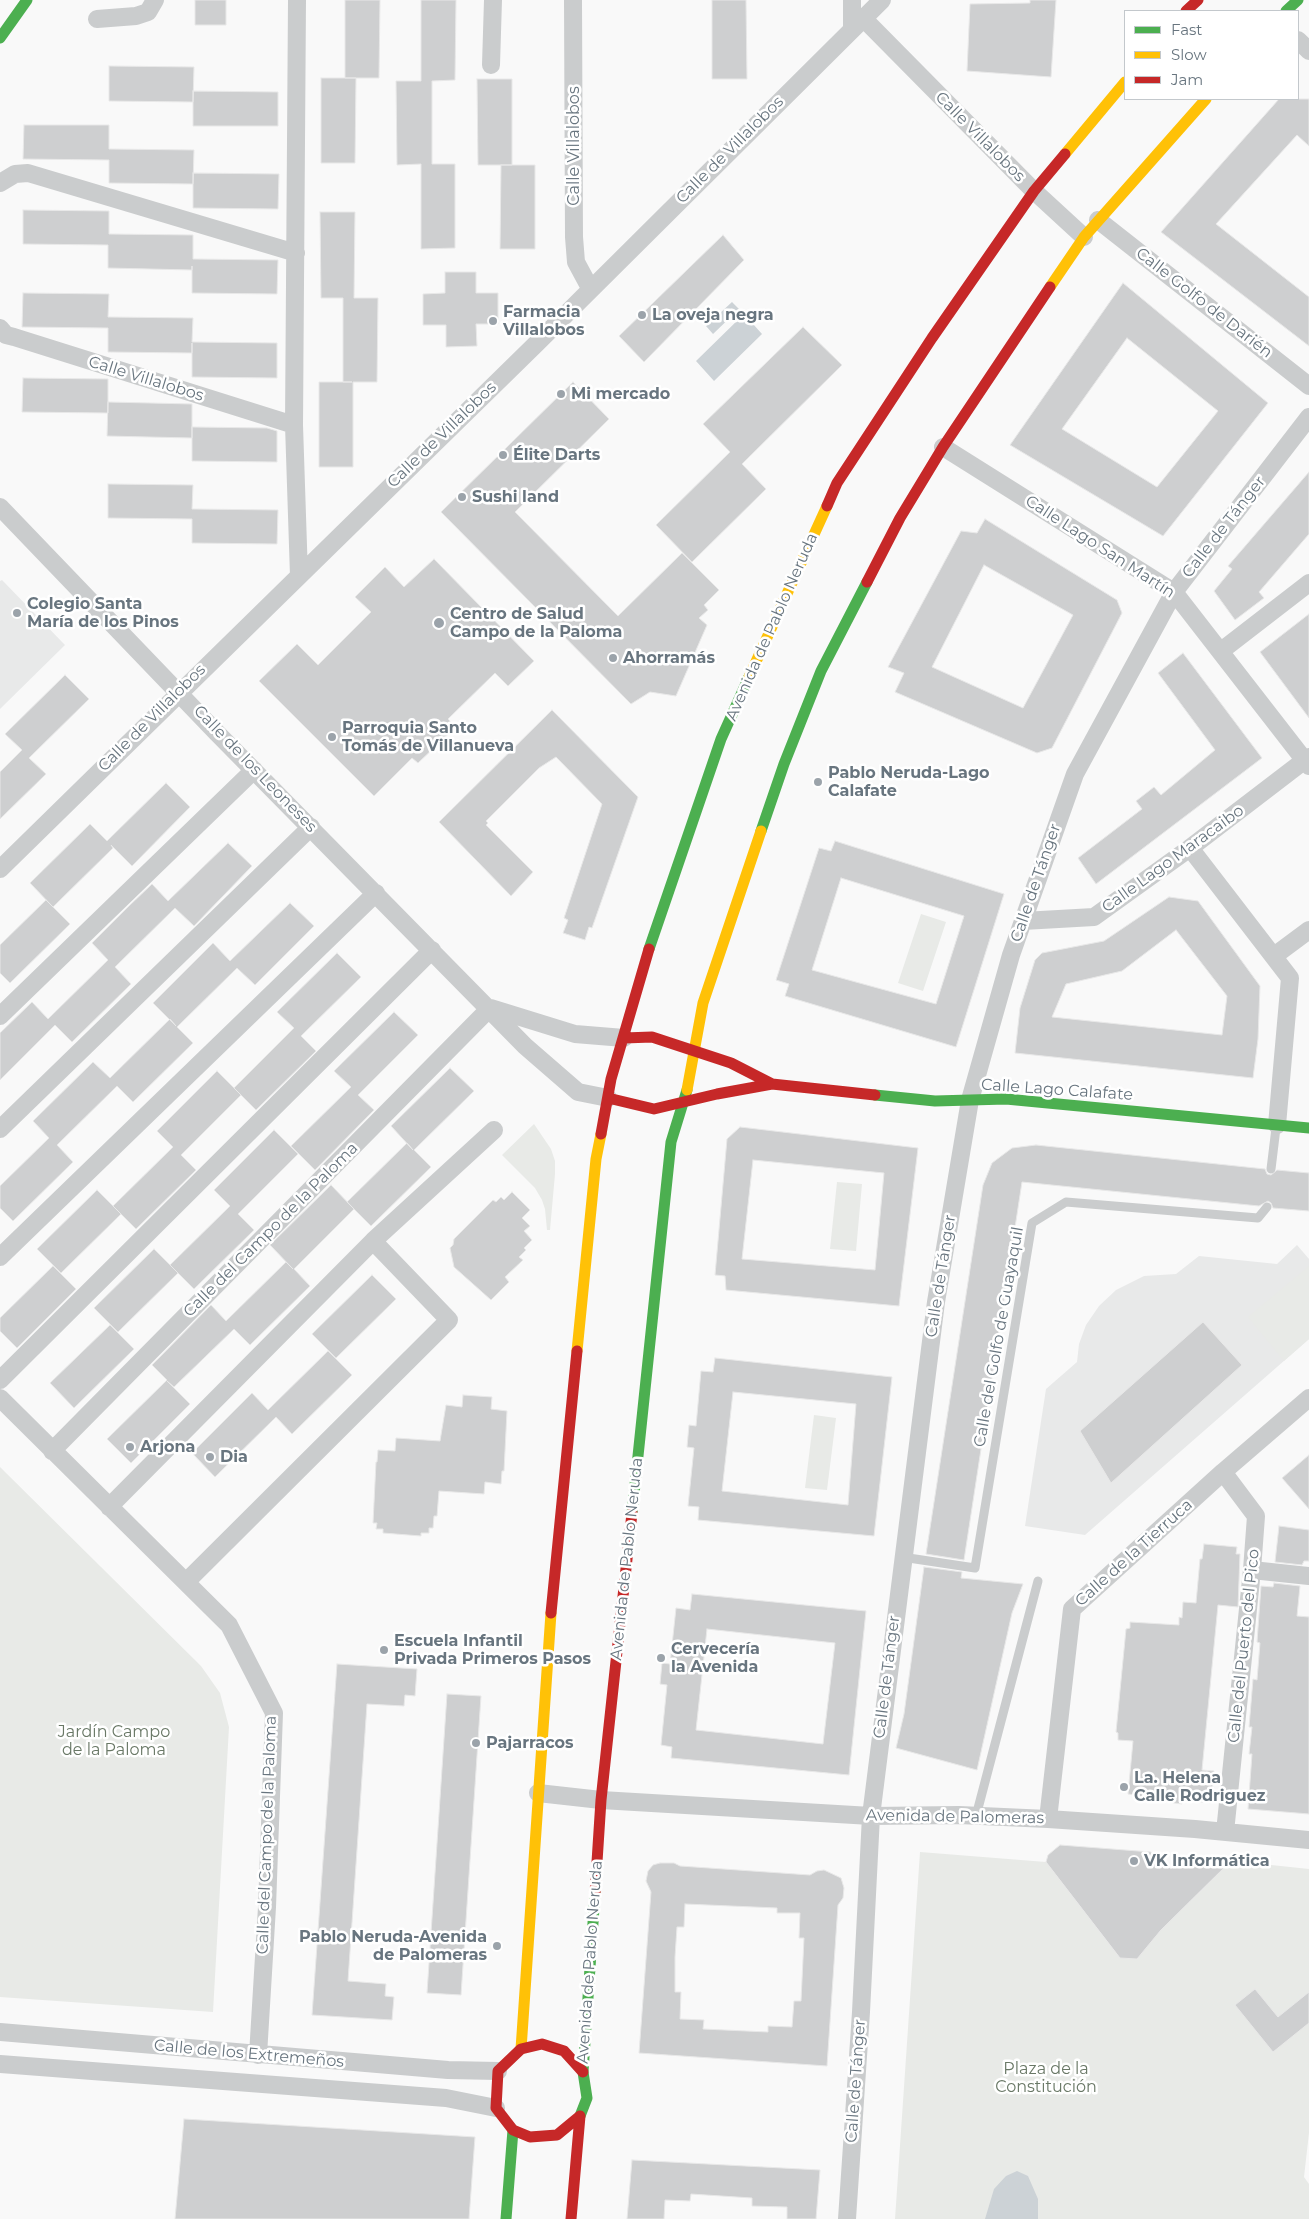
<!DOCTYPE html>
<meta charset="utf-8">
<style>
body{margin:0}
#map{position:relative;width:1309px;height:2219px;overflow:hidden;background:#f9f9f9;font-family:Montserrat,sans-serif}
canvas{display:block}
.legend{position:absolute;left:1124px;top:10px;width:175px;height:90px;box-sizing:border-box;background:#fff;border:1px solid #c3c8cc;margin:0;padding:6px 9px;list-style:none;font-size:15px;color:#68757f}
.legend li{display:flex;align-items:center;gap:10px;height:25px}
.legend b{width:25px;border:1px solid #c3c8cc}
</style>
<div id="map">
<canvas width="1309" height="2219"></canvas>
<ul class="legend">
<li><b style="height:6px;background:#4caf50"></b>Fast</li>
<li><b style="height:6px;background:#ffc107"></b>Slow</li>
<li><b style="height:6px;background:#c62828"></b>Jam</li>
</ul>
</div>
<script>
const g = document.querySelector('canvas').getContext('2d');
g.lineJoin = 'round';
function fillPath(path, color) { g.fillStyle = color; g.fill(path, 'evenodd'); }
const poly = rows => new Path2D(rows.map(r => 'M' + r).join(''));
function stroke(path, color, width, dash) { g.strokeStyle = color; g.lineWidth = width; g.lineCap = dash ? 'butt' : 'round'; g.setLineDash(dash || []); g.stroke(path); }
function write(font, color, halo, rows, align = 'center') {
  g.font = font + ' Montserrat,sans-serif'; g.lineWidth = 5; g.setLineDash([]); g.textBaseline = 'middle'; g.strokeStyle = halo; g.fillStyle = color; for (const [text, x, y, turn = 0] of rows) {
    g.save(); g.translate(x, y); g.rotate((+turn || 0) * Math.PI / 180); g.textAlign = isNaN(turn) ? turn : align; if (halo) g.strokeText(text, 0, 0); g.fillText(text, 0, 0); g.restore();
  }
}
fillPath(poly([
 [2,580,65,645,0,709,0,581],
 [1297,1245,1309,1259,1309,1339,1085,1535,1025,1526,1046,1389,1077,1362,1079,1344,1086,1325,1099,1306,1116,1290,1144,1276,1176,1274,1199,1256,1277,1264]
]), '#e8e9e9');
fillPath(poly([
 [921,914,946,922,923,991,898,983],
 [534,1124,551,1149,555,1161,555,1174,550,1230,547,1230,545,1209,542,1200,535,1188,502,1155],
 [837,1182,862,1184,856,1251,830,1249],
 [1309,1266,1309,1339,1284,1361,1248,1317],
 [814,1415,836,1418,827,1490,805,1488],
 [0,1467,201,1666,220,1693,229,1727,213,2012,0,1997],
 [920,1852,1046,1862,1120,1958,1137,1958,1161,1930,1223,1869,1224,1860,1309,1869,1309,2133,1304,2177,1309,2184,1309,2219,895,2219]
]), '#e8eae7');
fillPath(poly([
 [732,302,739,309,713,334,706,326],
 [744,314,762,334,714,381,696,361],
 [1017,2171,1028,2176,1038,2199,1038,2219,985,2219,994,2189,1006,2176]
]), '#ccd2d6');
const building = poly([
 [195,0,226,0,226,25,195,25,195,0],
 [345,0,380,0,379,78,345,78,345,0],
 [421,0,456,0,455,80,432,81,432,164,455,164,455,248,421,249,421,164,397,165,396,81,421,81,421,0],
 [712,0,746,0,747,79,712,79,712,0],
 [1030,0,1056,0,1051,77,967,71,970,4,1030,3,1030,0],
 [109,66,194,67,193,102,109,101,109,66],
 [321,78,356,78,355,163,321,163,321,78],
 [477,79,512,79,512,165,478,165,477,79],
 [193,91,278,92,278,126,193,126,193,91],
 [1279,99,1309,99,1309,146,1297,135,1216,224,1309,297,1309,346,1161,232,1279,99],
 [24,125,109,125,109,149,194,150,193,184,109,183,109,160,23,159,24,125],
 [501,165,535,165,535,249,500,249,501,165],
 [193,173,279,174,278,209,193,208,193,173],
 [23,210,109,211,109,234,193,235,193,259,278,260,277,294,192,293,192,266,192,270,108,268,108,245,23,244,23,210],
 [320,212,355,212,354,298,378,298,377,382,353,382,353,467,319,467,319,382,352,382,343,382,343,298,321,298,320,212],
 [723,235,744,260,644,362,619,336,723,235],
 [445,272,476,272,476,293,498,293,498,324,476,324,477,346,446,347,446,325,423,325,423,294,445,293,445,272],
 [1123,283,1268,403,1163,536,1010,445,1123,283],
 [1127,338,1218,411,1157,487,1062,429,1127,338],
 [23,293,109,294,108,317,193,318,192,342,277,343,277,378,192,377,192,343,192,353,108,352,108,328,22,327,23,293],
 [803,327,842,365,742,464,766,489,692,562,656,525,730,452,703,424,803,327],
 [23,378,108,379,108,413,22,412,23,378],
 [573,382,609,419,515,512,618,616,682,553,719,590,704,605,708,610,699,618,707,625,676,696,650,692,631,704,441,512,573,382],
 [108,402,192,404,192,438,107,436,108,402],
 [192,427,267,428,277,431,277,462,192,461,192,427],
 [1309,472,1309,534,1259,592,1264,598,1235,620,1214,591,1232,569,1228,566,1309,472],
 [108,484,193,485,192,509,278,510,277,544,192,543,192,519,108,518,108,484],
 [985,519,1117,600,1122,613,1052,748,1037,753,895,692,904,673,888,667,961,531,977,533,985,519],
 [984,565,1073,615,1023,708,932,667,984,565],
 [434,559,534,661,508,686,495,673,448,719,456,727,418,763,412,758,374,796,259,681,297,644,318,665,371,612,355,597,385,567,404,587,434,559],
 [1309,614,1309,718,1260,652,1309,614],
 [1183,653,1262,758,1096,884,1078,858,1142,809,1136,801,1154,787,1161,795,1215,750,1158,673,1183,653],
 [65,675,89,699,29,758,46,774,0,819,0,772,22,750,5,734,65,675],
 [552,710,638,797,592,928,589,927,585,940,563,933,568,920,564,918,602,804,556,757,539,768,486,821,488,823,486,825,533,872,511,896,439,822,552,710],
 [166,783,190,807,132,866,111,845,113,848,53,907,30,883,90,824,107,841,166,783],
 [835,841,1004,894,956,1047,785,996,789,984,776,980,819,848,831,851,835,841],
 [841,878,964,916,936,1004,812,970,841,878],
 [228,843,252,866,194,926,175,908,115,967,131,984,72,1042,55,1025,0,1080,0,1033,32,1002,48,1019,108,960,92,943,129,906,152,884,168,901,228,843],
 [1169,897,1198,901,1260,986,1258,1039,1253,1078,1015,1053,1020,1008,1035,960,1042,953,1104,941,1169,897],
 [1176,930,1227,996,1222,1035,1052,1017,1066,984,1122,971,1176,930],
 [46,900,70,924,10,983,0,973,0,945,46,900],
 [290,903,314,926,255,985,237,968,177,1027,193,1043,133,1102,117,1086,57,1145,73,1162,13,1221,0,1208,0,1186,49,1138,33,1121,93,1062,110,1078,170,1019,176,1026,153,1003,213,943,230,961,290,903],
 [337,953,361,977,301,1036,316,1051,256,1110,234,1088,294,1028,277,1012,337,953],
 [394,1012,418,1035,358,1095,374,1110,315,1170,291,1146,351,1087,334,1071,394,1012],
 [450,1068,474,1091,414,1150,431,1167,371,1226,347,1202,407,1143,413,1150,391,1126,450,1068],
 [217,1071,241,1095,181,1155,196,1170,136,1229,113,1206,173,1147,157,1131,217,1071],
 [740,1127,918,1148,899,1306,726,1290,725,1276,715,1275,727,1139,740,1127],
 [753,1160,884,1173,875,1270,742,1259,753,1160],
 [274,1130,298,1154,238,1214,254,1230,194,1289,170,1265,230,1206,214,1190,274,1130],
 [1036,1145,1265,1169,1267,1174,1271,1175,1277,1170,1309,1173,1309,1211,1273,1208,1271,1203,1268,1201,1259,1206,1022,1182,964,1560,926,1554,983,1185,992,1163,1012,1148,1036,1145],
 [331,1185,354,1209,294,1269,310,1286,250,1345,234,1329,174,1387,167,1381,190,1404,131,1463,107,1439,167,1380,152,1365,211,1305,226,1321,286,1262,293,1269,270,1245,331,1185],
 [97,1190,121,1214,61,1273,37,1249,97,1190],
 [512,1192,530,1210,522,1218,530,1226,524,1231,532,1240,524,1248,526,1250,519,1257,523,1260,505,1277,509,1282,491,1300,454,1267,450,1248,453,1245,454,1239,493,1200,496,1202,501,1197,504,1200,512,1192],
 [154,1249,178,1273,118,1332,94,1308,154,1249],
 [53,1266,76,1289,17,1348,0,1331,0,1318,53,1266],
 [372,1275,396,1299,336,1358,312,1334,372,1275],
 [1203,1322,1242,1365,1111,1483,1080,1431,1203,1322],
 [110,1325,134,1349,74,1408,50,1383,110,1325],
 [328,1351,352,1375,292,1434,276,1417,215,1477,192,1453,252,1393,268,1410,328,1351],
 [715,1358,892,1377,874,1536,698,1520,699,1507,688,1506,694,1448,687,1447,689,1425,696,1426,701,1371,713,1372,715,1358],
 [733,1392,856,1404,848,1505,722,1491,733,1392],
 [463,1395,492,1397,491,1409,507,1411,504,1471,502,1471,501,1484,485,1482,484,1494,439,1491,437,1516,434,1516,433,1528,429,1528,429,1533,421,1533,421,1536,383,1533,383,1529,376,1529,377,1523,373,1523,376,1462,377,1462,378,1450,395,1451,396,1438,440,1441,446,1405,462,1407,463,1395],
 [1309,1455,1309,1509,1282,1478,1309,1455],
 [1279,1526,1309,1530,1309,1561,1304,1561,1302,1565,1275,1562,1279,1526],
 [1204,1544,1237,1547,1236,1554,1240,1554,1238,1607,1218,1605,1202,1770,1214,1771,1211,1803,1182,1800,1182,1804,1135,1798,1135,1795,1128,1794,1133,1741,1118,1740,1118,1733,1116,1732,1126,1629,1130,1628,1130,1622,1179,1625,1179,1617,1182,1618,1183,1602,1196,1603,1200,1559,1202,1559,1204,1544],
 [924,1567,962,1572,961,1578,1023,1584,1012,1613,977,1770,896,1748,904,1714,924,1567],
 [1274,1583,1300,1586,1297,1616,1309,1617,1309,1814,1248,1809,1252,1754,1249,1754,1252,1727,1249,1727,1253,1679,1257,1680,1260,1643,1257,1642,1261,1586,1273,1587,1274,1583],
 [692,1594,866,1611,849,1775,671,1758,672,1747,661,1745,667,1685,660,1684,662,1663,670,1664,676,1608,690,1610,692,1594],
 [707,1629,835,1643,823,1744,696,1730,707,1629],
 [337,1664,417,1669,415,1696,405,1695,404,1706,367,1704,348,1981,386,1984,385,1996,394,1997,392,2020,312,2015,337,1664],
 [447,1694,481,1696,461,1995,427,1993,447,1694],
 [1060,1845,1151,1852,1171,1869,1184,1856,1232,1860,1161,1930,1137,1959,1120,1958,1046,1862,1048,1855,1060,1845],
 [660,1863,674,1863,680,1866,810,1875,817,1871,824,1870,841,1878,844,1888,843,1898,838,1905,827,2066,639,2053,651,1892,646,1881,648,1871,653,1865,660,1863],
 [685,1904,777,1908,777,1913,800,1913,799,1938,804,1938,801,2001,794,2001,792,2027,768,2026,768,2032,703,2029,704,2020,680,2019,681,1992,675,1992,675,1957,677,1927,684,1927,685,1904],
 [1255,1989,1278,2017,1309,1992,1309,2023,1273,2052,1235,2005,1255,1989],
 [184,2119,475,2137,469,2219,175,2219,184,2119],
 [632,2160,820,2170,816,2219,787,2219,787,2207,752,2206,752,2198,691,2194,690,2201,665,2200,664,2219,627,2219,632,2160]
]);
fillPath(building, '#cecfd0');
stroke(building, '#e8e8e8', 1);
stroke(poly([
 [1271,1169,1276,1128],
 [902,1557,975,1568,1032,1223,1066,1202,1258,1218,1267,1207],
 [976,1816,1038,1581]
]), '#cacccd', 9);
stroke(poly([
 [297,0,294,425,299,576],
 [573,0,574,237,576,262,590,288],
 [863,18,1034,191,1084,237],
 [97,19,136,16,148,12,155,0],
 [852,28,852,0],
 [1298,40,1309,51],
 [491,65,493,0],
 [0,183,15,174,28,173,296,253],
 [1098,220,1309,386],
 [0,328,6,335,14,337,294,425],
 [943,447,1174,592,1309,766],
 [0,507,216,732,525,1046,578,1092,608,1098],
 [1221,651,1309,583],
 [1190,848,1290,978,1277,1125],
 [0,869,537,343,882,0],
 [1023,921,1094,917,1190,848,1309,757],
 [1274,956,1309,930],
 [491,1008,575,1034,624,1038],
 [0,1016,254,770],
 [0,1129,311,827],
 [0,1257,376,893],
 [0,1380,432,950],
 [0,1398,229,1625,274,1713,267,1907,258,2055],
 [52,1451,490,1008],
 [1223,1472,1256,1516,1252,1570,1225,1832],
 [109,1507,373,1241,494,1130],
 [1252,1570,1309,1576],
 [187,1581,449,1320,373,1241],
 [538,1793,601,1800,871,1816,959,1815,1048,1819,1195,1829,1309,1840],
 [1048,1819,1072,1609,1223,1472,1309,1398],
 [0,2032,448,2070,498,2071],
 [0,2064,446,2098,496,2108],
 [847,2219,861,2012,871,1816,936,1302,970,1100,1011,955,1075,774,1174,592,1309,417]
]), '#cacccd', 18);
stroke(poly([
 [1286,11,1298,0],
 [0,38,27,0],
 [761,831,784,764,821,671,867,582],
 [649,949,721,739,749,677],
 [875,1095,935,1101,1006,1099,1309,1128],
 [632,1513,671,1142,687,1090],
 [580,2116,587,2098,583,2072,595,1893],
 [506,2219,513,2130]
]), '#4caf50', 11);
stroke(poly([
 [1065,154,1125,82],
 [1050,287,1084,237,1206,99],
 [749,677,827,506],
 [687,1090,703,1003,761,831],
 [577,1351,596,1159,601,1134],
 [521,2049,551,1613]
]), '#ffc107', 11);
stroke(poly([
 [1186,11,1198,0],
 [827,506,837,483,932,338,1034,191,1065,154],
 [867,582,900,518,943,447,1050,287],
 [624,1038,652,1037,731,1063,772,1084],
 [608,1098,654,1109,717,1094,772,1084,875,1095],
 [601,1134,611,1079,649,949],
 [551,1613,577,1351],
 [595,1893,601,1800,632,1513],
 [580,2116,557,2135,530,2137,513,2130,496,2108,498,2071,521,2049,542,2044,564,2051,583,2072],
 [571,2219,580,2116]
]), '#c62828', 11);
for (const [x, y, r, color] of [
 [642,315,5,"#9ba3aa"],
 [493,321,5,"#9ba3aa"],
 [561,394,5,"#9ba3aa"],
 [503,455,5,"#9ba3aa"],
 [462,497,5,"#9ba3aa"],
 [17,613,5,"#9ba3aa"],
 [439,623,6,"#9ba3aa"],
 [613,658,5,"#9ba3aa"],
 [332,737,5,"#9ba3aa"],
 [818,782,5,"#9ba3aa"],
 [130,1447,5,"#9ba3aa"],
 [210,1457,5,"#9ba3aa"],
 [384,1650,5,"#9ba3aa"],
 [661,1658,5,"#9ba3aa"],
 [476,1743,5,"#9ba3aa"],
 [1124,1787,5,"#9ba3aa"],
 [1134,1861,5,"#9ba3aa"],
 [497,1946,5,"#9ba3aa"]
]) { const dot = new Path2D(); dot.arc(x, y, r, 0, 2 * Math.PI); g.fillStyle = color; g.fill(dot); stroke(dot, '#fff', 2); }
write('16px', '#68757f', '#fff', [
 ["Calle Villalobos",980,137,45],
 ["Calle Villalobos",574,146,-90],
 ["Calle de Villalobos",730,150,-45],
 ["Calle Golfo de Darién",1204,303,38],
 ["Calle Villalobos",146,379,17],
 ["Calle de Villalobos",442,435,-44],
 ["Calle de Tánger",1224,527,-52],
 ["Calle Lago San Martín",1100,547,33],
 ["Avenida de Pablo Neruda",772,627,-66],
 ["Calle de Villalobos",152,718,-45],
 ["Calle de los Leoneses",255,769,46],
 ["Calle Lago Maracaibo",1173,859,-36],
 ["Calle de Tánger",1036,883,-71],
 ["Calle Lago Calafate",1057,1090,4],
 ["Calle del Campo de la Paloma",271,1230,-45],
 ["Calle de Tánger",941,1276,-81],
 ["Calle del Golfo de Guayaquil",999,1337,-80],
 ["Calle de la Tierruca",1134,1553,-42],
 ["Avenida de Pablo Neruda",627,1559,-84],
 ["Calle del Puerto del Pico",1244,1646,-84],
 ["Calle de Tánger",887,1677,-83],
 ["Avenida de Palomeras",955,1817,1],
 ["Calle del Campo de la Paloma",267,1835,-88],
 ["Avenida de Pablo Neruda",590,1962,-86],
 ["Calle de los Extremeños",249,2054,5],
 ["Calle de Tánger",856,2081,-86]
]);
write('bold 16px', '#68757f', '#fff', [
 ["Farmacia",503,312],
 ["Villalobos",503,330],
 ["La oveja negra",652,315],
 ["Mi mercado",571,394],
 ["Élite Darts",513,455],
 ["Sushi land",472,497],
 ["Colegio Santa",27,604],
 ["María de los Pinos",27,622],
 ["Centro de Salud",450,614],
 ["Campo de la Paloma",450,632],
 ["Ahorramás",623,658],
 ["Parroquia Santo",342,728],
 ["Tomás de Villanueva",342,746],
 ["Pablo Neruda-Lago",828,773],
 ["Calafate",828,791],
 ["Arjona",140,1447],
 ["Dia",220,1457],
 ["Escuela Infantil",394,1641],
 ["Privada Primeros Pasos",394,1659],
 ["Cervecería",671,1649],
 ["la Avenida",671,1667],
 ["Pajarracos",486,1743],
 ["La. Helena",1134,1778],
 ["Calle Rodriguez",1134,1796],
 ["VK Informática",1144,1861],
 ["Pablo Neruda-Avenida",487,1937,"right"],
 ["de Palomeras",487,1955,"right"]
], 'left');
write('16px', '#697866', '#fff', [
 ["Jardín Campo",114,1732],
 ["de la Paloma",114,1750],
 ["Plaza de la",1046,2069],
 ["Constitución",1046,2087]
]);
</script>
